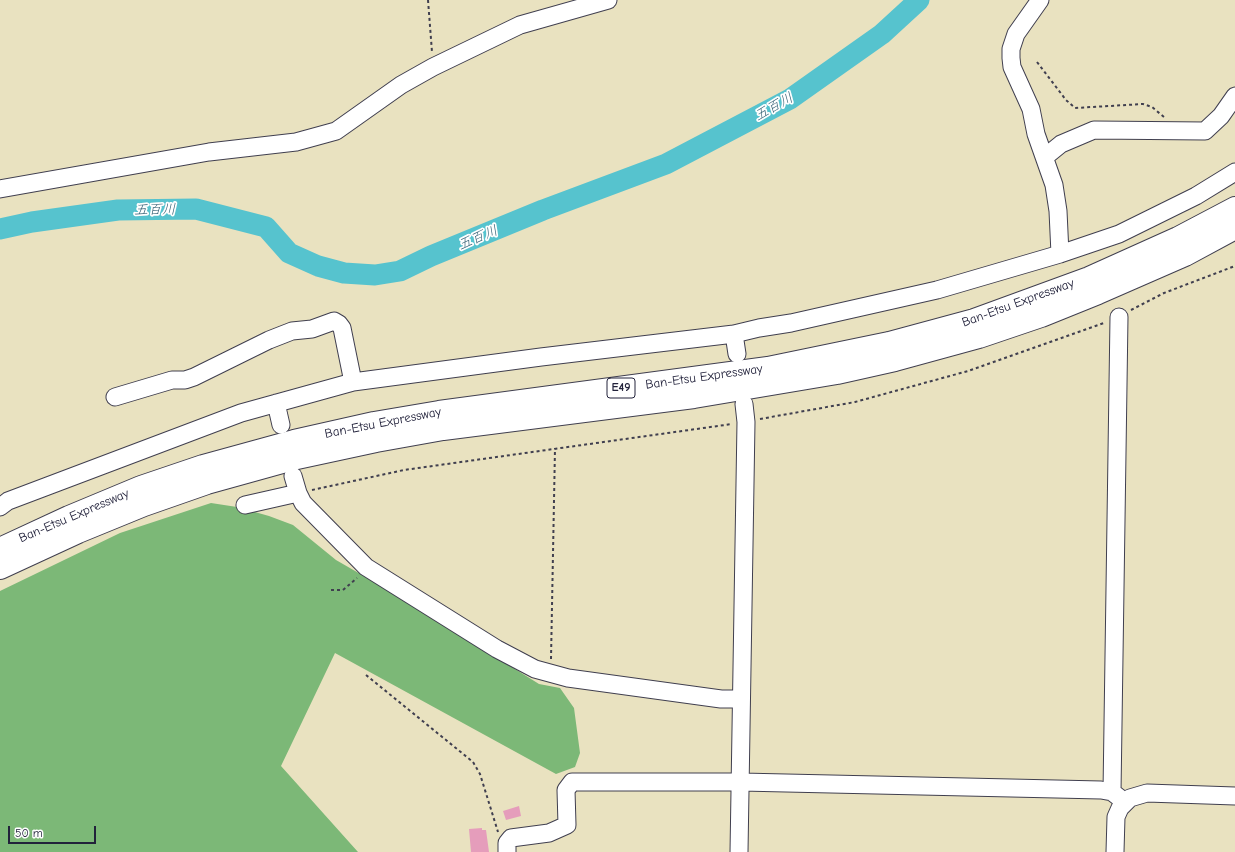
<!DOCTYPE html>
<meta charset="utf-8">
<style>
body{margin:0}
#map{position:relative;width:1235px;height:852px;overflow:hidden;background:#e9e2c0;font-family:"Comic Neue",sans-serif}
canvas{display:block}
.scale{position:absolute;left:8px;top:826px;width:88px;height:18px;box-sizing:border-box;border:2px solid #22223b;border-top:0;padding-left:5px;font-size:12px;line-height:14px;white-space:nowrap;color:#22223b;-webkit-text-stroke:3px #fff;paint-order:stroke}
</style>
<div id="map">
<canvas width="1235" height="852"></canvas>
<div class="scale">50 m</div>
</div>
<script>
const g = document.querySelector('canvas').getContext('2d');
g.lineJoin = 'round';
function fillPath(path, color) { g.fillStyle = color; g.fill(path, 'evenodd'); }
const poly = rows => new Path2D(rows.map(r => 'M' + r).join(''));
function stroke(path, color, width, dash) { g.strokeStyle = color; g.lineWidth = width; g.lineCap = dash ? 'butt' : 'round'; g.setLineDash(dash || []); g.stroke(path); }
function write(font, color, halo, rows, align = 'center') {
  g.font = font + ' "Comic Neue","Klee One",sans-serif'; g.lineWidth = 3.5; g.setLineDash([]); g.textBaseline = 'middle'; g.strokeStyle = halo; g.fillStyle = color; for (const [text, x, y, turn = 0] of rows) {
    g.save(); g.translate(x, y); g.rotate((+turn || 0) * Math.PI / 180); g.textAlign = isNaN(turn) ? turn : align; if (halo) g.strokeText(text, 0, 0); g.fillText(text, 0, 0); g.restore();
  }
}
fillPath(poly([
 [211,503,237,507,269,516,293,525,336,560,395,594,539,684,560,688,574,708,580,753,575,767,556,774,335,653,281,766,358,852,0,852,0,591,120,533]
]), '#7cb877');
stroke(poly([
 [0,229,32,222,118,210,196,209,266,227,289,253,318,266,344,273,375,275,400,271,431,256,543,210,666,164,790,99,882,34,919,0]
]), '#56c3ce', 21);
fillPath(poly([
 [519,806,521,816,506,820,503,811],
 [482,828,482,830,486,830,489,852,471,852,469,829]
]), '#e59dbb');
const minor = poly([
 [1040,0,1016,34,1011,49,1011,58,1012,67,1031,109,1036,134,1054,185,1058,211,1060,254],
 [1045,157,1061,144,1094,130,1205,131,1221,116,1235,96],
 [0,189,209,152,296,142,336,131,401,85,433,67,520,25,608,0],
 [734,334,737,354],
 [115,397,172,380,185,380,194,377,269,340,292,331,312,329,334,321,339,324,342,328,353,382],
 [276,403,281,425],
 [293,476,298,493,303,503,366,567,497,649,535,669,568,678,721,699,741,699],
 [245,505,298,493],
 [0,507,8,501,241,413,353,382,541,357,734,334,759,328,791,323,937,290,1060,254,1119,234,1196,196,1235,172],
 [1112,792,1119,317],
 [507,852,507,843,511,838,549,833,567,825,566,790,572,782,741,782,1101,790,1112,792,1125,802],
 [739,852,746,422,744,404],
 [1115,852,1116,817,1120,808,1130,798,1147,793,1235,796]
]);
const highway = poly([
 [0,549,69,517,141,487,203,466,294,441,374,423,439,412,768,368,889,343,974,320,1089,278,1178,238,1235,208],
 [0,568,78,532,144,505,207,483,297,458,376,441,443,429,694,397,837,373,895,360,979,337,1041,316,1098,293,1185,255,1235,228]
]);
stroke(minor, '#403f4f', 19);
stroke(highway, '#403f4f', 24);
stroke(poly([
 [428,0,432,52],
 [1037,62,1066,100,1075,108,1143,104,1152,107,1164,117],
 [1131,310,1164,293,1235,266],
 [760,419,855,402,968,371,1104,323],
 [312,490,404,470,732,424],
 [331,590,343,590,357,578],
 [551,659,555,448],
 [366,675,473,762,480,774,498,832]
]), '#403f4f', 2, [3, 3]);
stroke(minor, '#fff', 17);
stroke(highway, '#fff', 22);
for (const [x, y, w] of [
 [621,388,28]
]) { const box = new Path2D(); box.roundRect(x - w / 2, y - 10, w, 20, 3); g.fillStyle = '#fff'; g.fill(box); stroke(box, '#22223b', 1); }
write('bold 12px', '#22223b', null, [
 ["E49",621,388]
]);
write('13px', '#22223b', '#fff', [
 ["Ban-Etsu Expressway",1018,303,-20],
 ["Ban-Etsu Expressway",704,377,-8],
 ["Ban-Etsu Expressway",383,423,-11],
 ["Ban-Etsu Expressway",74,516,-23]
]);
write('italic 14px', '#376276', '#fff', [
 ["五百川",774,107,-29],
 ["五百川",155,210,-1],
 ["五百川",478,238,-23]
]);
</script>
